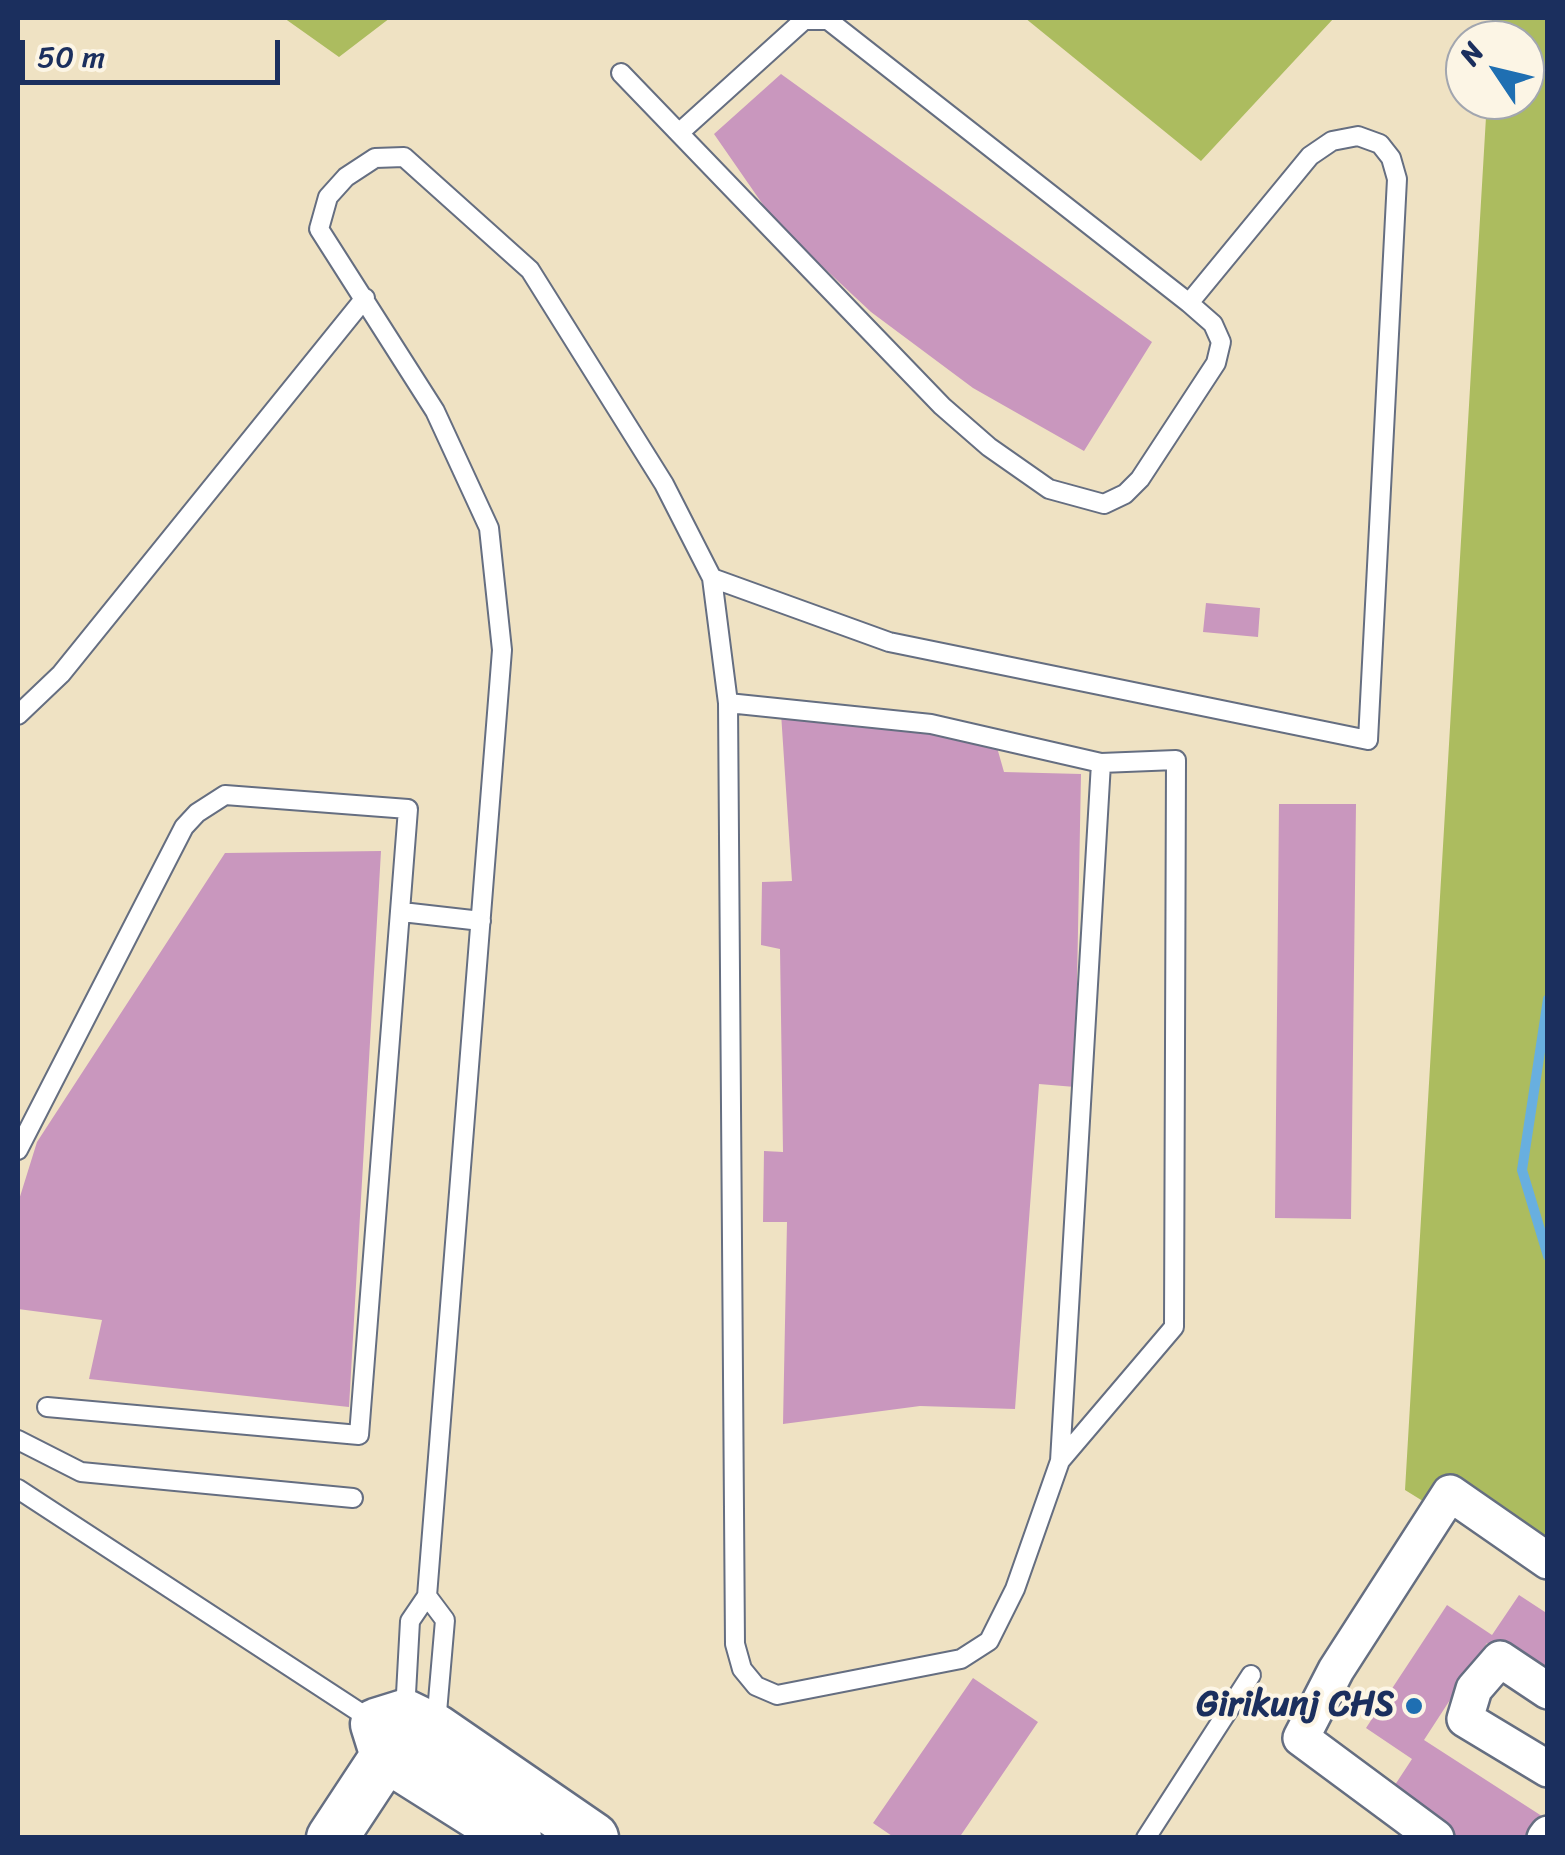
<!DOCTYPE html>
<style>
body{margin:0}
#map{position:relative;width:1565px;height:1855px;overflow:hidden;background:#efe2c3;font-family:Sriracha,sans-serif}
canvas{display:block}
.frame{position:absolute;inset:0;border:20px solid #1b2f5e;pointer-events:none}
.north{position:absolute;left:1445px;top:20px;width:100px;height:100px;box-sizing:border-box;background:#fcf5e5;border:2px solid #a2a6af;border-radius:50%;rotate:305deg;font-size:28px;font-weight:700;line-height:40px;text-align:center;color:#1b2f5e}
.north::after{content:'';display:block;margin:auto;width:35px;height:45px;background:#1f6fb2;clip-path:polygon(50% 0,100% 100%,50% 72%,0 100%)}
.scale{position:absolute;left:20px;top:40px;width:260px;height:45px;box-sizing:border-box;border:5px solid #1b2f5e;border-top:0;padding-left:12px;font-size:30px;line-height:35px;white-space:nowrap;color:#1b2f5e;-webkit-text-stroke:8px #fcf5e5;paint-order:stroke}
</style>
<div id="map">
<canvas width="1565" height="1855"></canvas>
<div class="frame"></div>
<div class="north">N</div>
<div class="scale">50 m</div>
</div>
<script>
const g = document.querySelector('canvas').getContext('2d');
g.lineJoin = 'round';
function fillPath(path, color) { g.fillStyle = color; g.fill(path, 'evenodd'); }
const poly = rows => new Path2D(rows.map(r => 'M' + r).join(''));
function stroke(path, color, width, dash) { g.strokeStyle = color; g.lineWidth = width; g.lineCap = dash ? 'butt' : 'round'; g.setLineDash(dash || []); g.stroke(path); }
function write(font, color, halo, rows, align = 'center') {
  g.font = font + ' Sriracha,sans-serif'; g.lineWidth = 8; g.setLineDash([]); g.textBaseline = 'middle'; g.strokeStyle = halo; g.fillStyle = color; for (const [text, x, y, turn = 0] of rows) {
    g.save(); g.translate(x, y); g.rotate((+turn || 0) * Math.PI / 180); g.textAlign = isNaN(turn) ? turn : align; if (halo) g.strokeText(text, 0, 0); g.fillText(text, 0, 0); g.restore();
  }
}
fillPath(poly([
 [284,18,390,18,339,57],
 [1025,18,1334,18,1201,161],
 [1492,18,1547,18,1547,1578,1405,1490,1487,100,1525,100,1525,40,1490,40]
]), '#acbc5f');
stroke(poly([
 [1548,999,1522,1170,1548,1256]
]), '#68afdf', 10);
fillPath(poly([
 [781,74,1152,342,1084,451,973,388,871,312,775,222,714,134],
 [1206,603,1260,608,1258,637,1203,632],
 [781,713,952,737,994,737,1004,772,1081,774,1075,1087,1039,1084,1015,1409,920,1406,783,1424,787,1222,763,1222,764,1151,783,1152,780,949,761,945,762,882,792,881],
 [1279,804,1356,804,1351,1219,1275,1218],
 [381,851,349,1407,89,1379,102,1320,18,1309,18,1203,37,1142,225,853],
 [1519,1595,1548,1614,1548,1683,1487,1643,1424,1740,1548,1820,1540,1838,1456,1838,1389,1794,1412,1759,1366,1728,1447,1605,1492,1635],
 [973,1678,1038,1722,959,1838,895,1838,873,1823]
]), '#c997be');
const lane = poly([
 [621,73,942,406,989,447,1049,489,1104,504,1125,494,1140,479,1216,363,1221,342,1213,324,1189,303,828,20,804,20,679,133],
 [712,578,728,703,735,1644,742,1669,756,1686,777,1695,961,1659,989,1641,1015,1589,1060,1461,1101,763,931,724,728,703],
 [18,715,61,674,365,298],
 [402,912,481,921],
 [18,1150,184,827,197,813,225,795,408,809,359,1435,47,1407],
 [18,1440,81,1472,353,1498],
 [1060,1461,1174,1327,1176,760,1101,763],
 [18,1489,373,1721],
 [427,1596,445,1620,436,1724],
 [405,1712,410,1621,427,1596,502,650,489,528,435,411,319,229,328,197,346,177,375,158,404,157,530,270,664,484,712,578,889,642,1368,740,1397,179,1391,158,1380,144,1358,136,1332,141,1310,156,1189,303],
 [1146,1838,1251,1675]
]);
const street = poly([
 [1548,1691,1500,1659,1474,1689,1465,1719,1548,1769],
 [1436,1838,1301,1738,1336,1670,1450,1493,1548,1561],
 [1545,1838,1548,1834]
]);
const secondary = poly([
 [332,1838,386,1756,399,1728],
 [516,1838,386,1756,376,1724,405,1715,436,1730,593,1838]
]);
stroke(lane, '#656e81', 22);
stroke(street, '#656e81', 40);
stroke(secondary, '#656e81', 55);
stroke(lane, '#fff', 18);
stroke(street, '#fff', 35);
stroke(secondary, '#fff', 50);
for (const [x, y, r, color] of [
 [1414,1706,10,"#1f6fb2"]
]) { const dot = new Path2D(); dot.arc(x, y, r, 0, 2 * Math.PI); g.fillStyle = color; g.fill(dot); stroke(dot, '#fcf5e5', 4); }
write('bold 35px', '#1b2f5e', '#fcf5e5', [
 ["Girikunj CHS",1394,1706]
], 'right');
</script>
